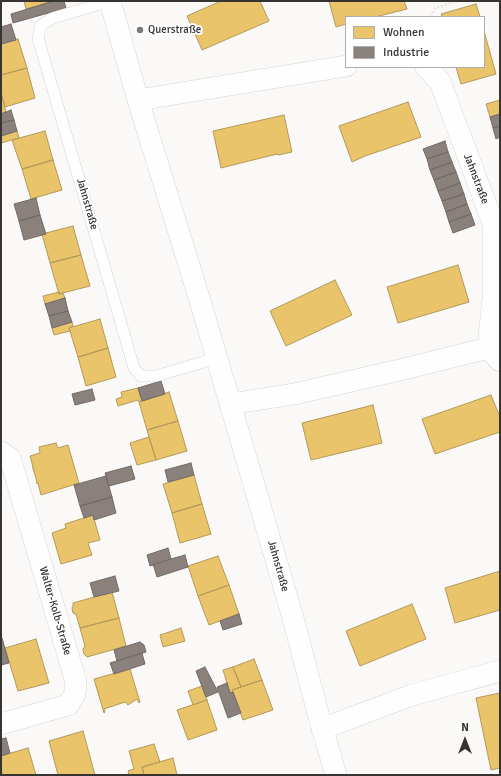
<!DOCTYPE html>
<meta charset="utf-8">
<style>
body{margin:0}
#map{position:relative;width:501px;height:776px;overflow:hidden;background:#faf9f7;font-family:Signika,sans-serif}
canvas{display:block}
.frame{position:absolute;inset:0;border:2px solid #363534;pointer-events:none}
.legend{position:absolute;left:345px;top:16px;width:140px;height:52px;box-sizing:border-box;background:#fff;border:1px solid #afaeae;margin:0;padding:5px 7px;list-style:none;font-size:12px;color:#363534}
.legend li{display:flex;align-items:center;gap:8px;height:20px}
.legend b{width:20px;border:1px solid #afaeae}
.north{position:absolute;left:445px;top:720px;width:40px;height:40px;-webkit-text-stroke:3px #fff;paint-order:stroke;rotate:0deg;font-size:11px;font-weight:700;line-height:16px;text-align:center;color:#363534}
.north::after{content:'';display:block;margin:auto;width:14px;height:18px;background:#363534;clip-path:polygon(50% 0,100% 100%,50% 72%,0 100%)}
</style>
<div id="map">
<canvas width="501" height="776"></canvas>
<div class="frame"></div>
<ul class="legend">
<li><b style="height:11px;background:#e9c46a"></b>Wohnen</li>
<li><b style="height:11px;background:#8a817c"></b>Industrie</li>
</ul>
<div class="north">N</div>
</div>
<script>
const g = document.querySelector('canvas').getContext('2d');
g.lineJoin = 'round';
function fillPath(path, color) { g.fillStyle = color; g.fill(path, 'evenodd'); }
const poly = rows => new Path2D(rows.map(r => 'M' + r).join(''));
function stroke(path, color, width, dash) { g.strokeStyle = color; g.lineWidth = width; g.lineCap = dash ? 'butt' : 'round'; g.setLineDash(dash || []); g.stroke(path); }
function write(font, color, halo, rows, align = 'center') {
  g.font = font + ' Signika,sans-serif'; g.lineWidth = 4; g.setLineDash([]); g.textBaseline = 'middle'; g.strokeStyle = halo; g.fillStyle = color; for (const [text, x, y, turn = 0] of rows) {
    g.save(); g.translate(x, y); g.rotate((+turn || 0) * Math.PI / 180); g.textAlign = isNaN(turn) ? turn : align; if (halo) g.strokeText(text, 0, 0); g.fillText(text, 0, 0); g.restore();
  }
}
const homes = poly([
 [24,1,54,1,26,9,24,1],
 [221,1,260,1,269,21,202,50,187,16,221,1],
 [329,1,404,1,407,9,375,17,346,17,346,24,336,27,329,1],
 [476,4,480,17,442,17,441,14,476,4],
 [484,31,496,74,461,84,456,67,484,67,484,31],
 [18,39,27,68,1,75,1,44,18,39],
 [27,68,35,98,5,107,1,93,1,75,27,68],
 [1,93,6,112,1,114,1,93],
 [500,100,500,114,490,117,486,104,500,100],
 [408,102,421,137,365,156,352,162,339,126,408,102],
 [284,115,292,152,278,155,277,154,221,168,213,131,284,115],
 [17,131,19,138,1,143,1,136,17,131],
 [45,131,53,160,22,169,12,140,45,131],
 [53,160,62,190,31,199,22,169,53,160],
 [73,226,81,255,50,263,42,234,73,226],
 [81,255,90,286,59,294,50,263,81,255],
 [458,265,469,302,398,323,387,287,458,265],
 [335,280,352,315,286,346,270,311,335,280],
 [59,292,59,294,63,293,65,298,45,304,43,296,59,292],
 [100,319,108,348,78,357,69,328,100,319],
 [72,322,73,326,69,328,70,331,54,335,52,328,72,322],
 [108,348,116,377,86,386,78,357,108,348],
 [138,388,142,401,139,402,138,400,118,406,116,399,122,397,121,392,138,388],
 [169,392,178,421,147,430,139,402,169,392],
 [491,395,500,417,500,432,435,454,422,419,491,395],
 [373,405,382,443,311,460,302,423,373,405],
 [178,421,187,451,156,460,147,430,178,421],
 [149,437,156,460,137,465,130,443,149,437],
 [56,443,58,448,68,445,79,483,41,495,38,483,36,483,37,482,33,468,32,468,33,467,30,456,40,453,39,447,56,443],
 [194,475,202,504,172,513,163,484,194,475],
 [202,504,211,534,180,543,172,513,202,504],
 [93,515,100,540,88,543,92,555,61,564,52,533,66,528,65,524,93,515],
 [218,556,229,585,198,596,188,566,218,556],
 [500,571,500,610,455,623,445,588,500,571],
 [229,585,239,614,209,625,198,596,229,585],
 [112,592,119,618,80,628,76,614,73,613,72,608,73,606,73,603,112,592],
 [412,604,426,639,360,666,346,631,412,604],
 [119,618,126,646,87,657,84,654,83,649,85,646,80,628,119,618],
 [181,628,185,641,163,647,160,635,181,628],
 [36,639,49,683,18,691,5,648,36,639],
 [254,659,262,680,241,687,233,667,254,659],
 [233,667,241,687,232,690,233,692,230,693,223,670,233,667],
 [130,669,140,702,139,703,137,699,128,705,125,702,104,709,105,712,104,713,94,679,130,669],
 [262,680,273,710,243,720,232,690,262,680],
 [202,686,207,700,193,705,188,691,202,686],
 [500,693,500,768,491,770,476,698,500,693],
 [207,700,217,730,188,740,177,710,207,700],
 [83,731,95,775,58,775,49,741,83,731],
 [154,744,160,762,142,767,144,775,129,775,128,771,134,769,129,751,154,744],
 [28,748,36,775,2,775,1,756,28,748],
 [173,758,177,775,144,775,142,767,173,758]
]);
fillPath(homes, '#e9c46a');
stroke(homes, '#b3995a', 1);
const industry = poly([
 [54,1,64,1,66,8,13,23,11,14,54,1],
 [11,24,16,40,1,44,1,27,11,24],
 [11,110,14,120,1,123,1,114,11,110],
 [500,114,500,126,493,128,490,117,500,114],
 [14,120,17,131,1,136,1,123,14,120],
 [500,126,500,137,496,139,493,128,500,126],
 [445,141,448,152,427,159,423,149,445,141],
 [448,152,452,162,430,170,427,159,448,152],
 [452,162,456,172,434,180,430,170,452,162],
 [456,172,460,183,438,191,434,180,456,172],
 [460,183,464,194,442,201,438,191,460,183],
 [464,194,467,204,446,212,442,201,464,194],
 [36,198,40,215,19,221,14,204,36,198],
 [467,204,471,214,449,222,446,212,467,204],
 [471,214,475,225,453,233,449,222,471,214],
 [40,215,46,234,24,240,19,221,40,215],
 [65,298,68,311,49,316,45,304,65,298],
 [68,311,72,322,52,328,49,316,68,311],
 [161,381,165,394,142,401,138,388,161,381],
 [92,389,95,400,75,405,72,394,92,389],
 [191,463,194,475,168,482,165,470,191,463],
 [131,466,135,479,109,486,105,473,131,466],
 [106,476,112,497,80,506,74,485,106,476],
 [112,497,116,513,94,520,93,515,84,518,80,506,112,497],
 [168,548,171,559,150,566,147,555,168,548],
 [185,555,188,567,157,577,153,564,185,555],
 [115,576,119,591,94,597,90,583,115,576],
 [239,614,242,624,223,630,220,621,239,614],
 [1,638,2,638,9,663,1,665,1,638],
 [140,642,144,645,146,652,117,661,114,650,140,642],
 [142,653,145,664,114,674,110,663,142,653],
 [205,667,218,692,206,697,196,671,205,667],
 [227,683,230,693,233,692,241,713,228,718,217,687,227,683],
 [6,738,10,753,1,756,1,739,6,738]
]);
fillPath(industry, '#8a817c');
stroke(industry, '#716a66', 1);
const lane = poly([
 [110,1,53,18,41,25,38,38,134,368,141,376,156,376,217,358]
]);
const street = poly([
 [110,1,138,100,201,304,293,618,319,717,336,775],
 [426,67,440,82,493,223,493,298,488,348,500,361],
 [138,100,346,66],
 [230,404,294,394,404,369,488,348],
 [1,452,10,458,76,682,75,694,68,705,1,724],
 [322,729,412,695,500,671]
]);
stroke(lane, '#d4d4d2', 12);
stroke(street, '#d4d4d2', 22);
stroke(poly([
 [431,17,435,8,457,1]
]), '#e6e5e5', 2.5, [2, 2]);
stroke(lane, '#fefefe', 11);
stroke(street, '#fefefe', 21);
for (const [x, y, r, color] of [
 [140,30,4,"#7b7a78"]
]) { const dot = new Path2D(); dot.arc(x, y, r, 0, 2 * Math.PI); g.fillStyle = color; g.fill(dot); stroke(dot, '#fff', 1.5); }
write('11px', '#363534', '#fff', [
 ["Querstraße",148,30]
], 'left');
write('11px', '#363534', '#fff', [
 ["Jahnstraße",476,179,69],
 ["Jahnstraße",87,204,74],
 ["Jahnstraße",278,566,74],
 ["Walter-Kolb-Straße",55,611,74]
]);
</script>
